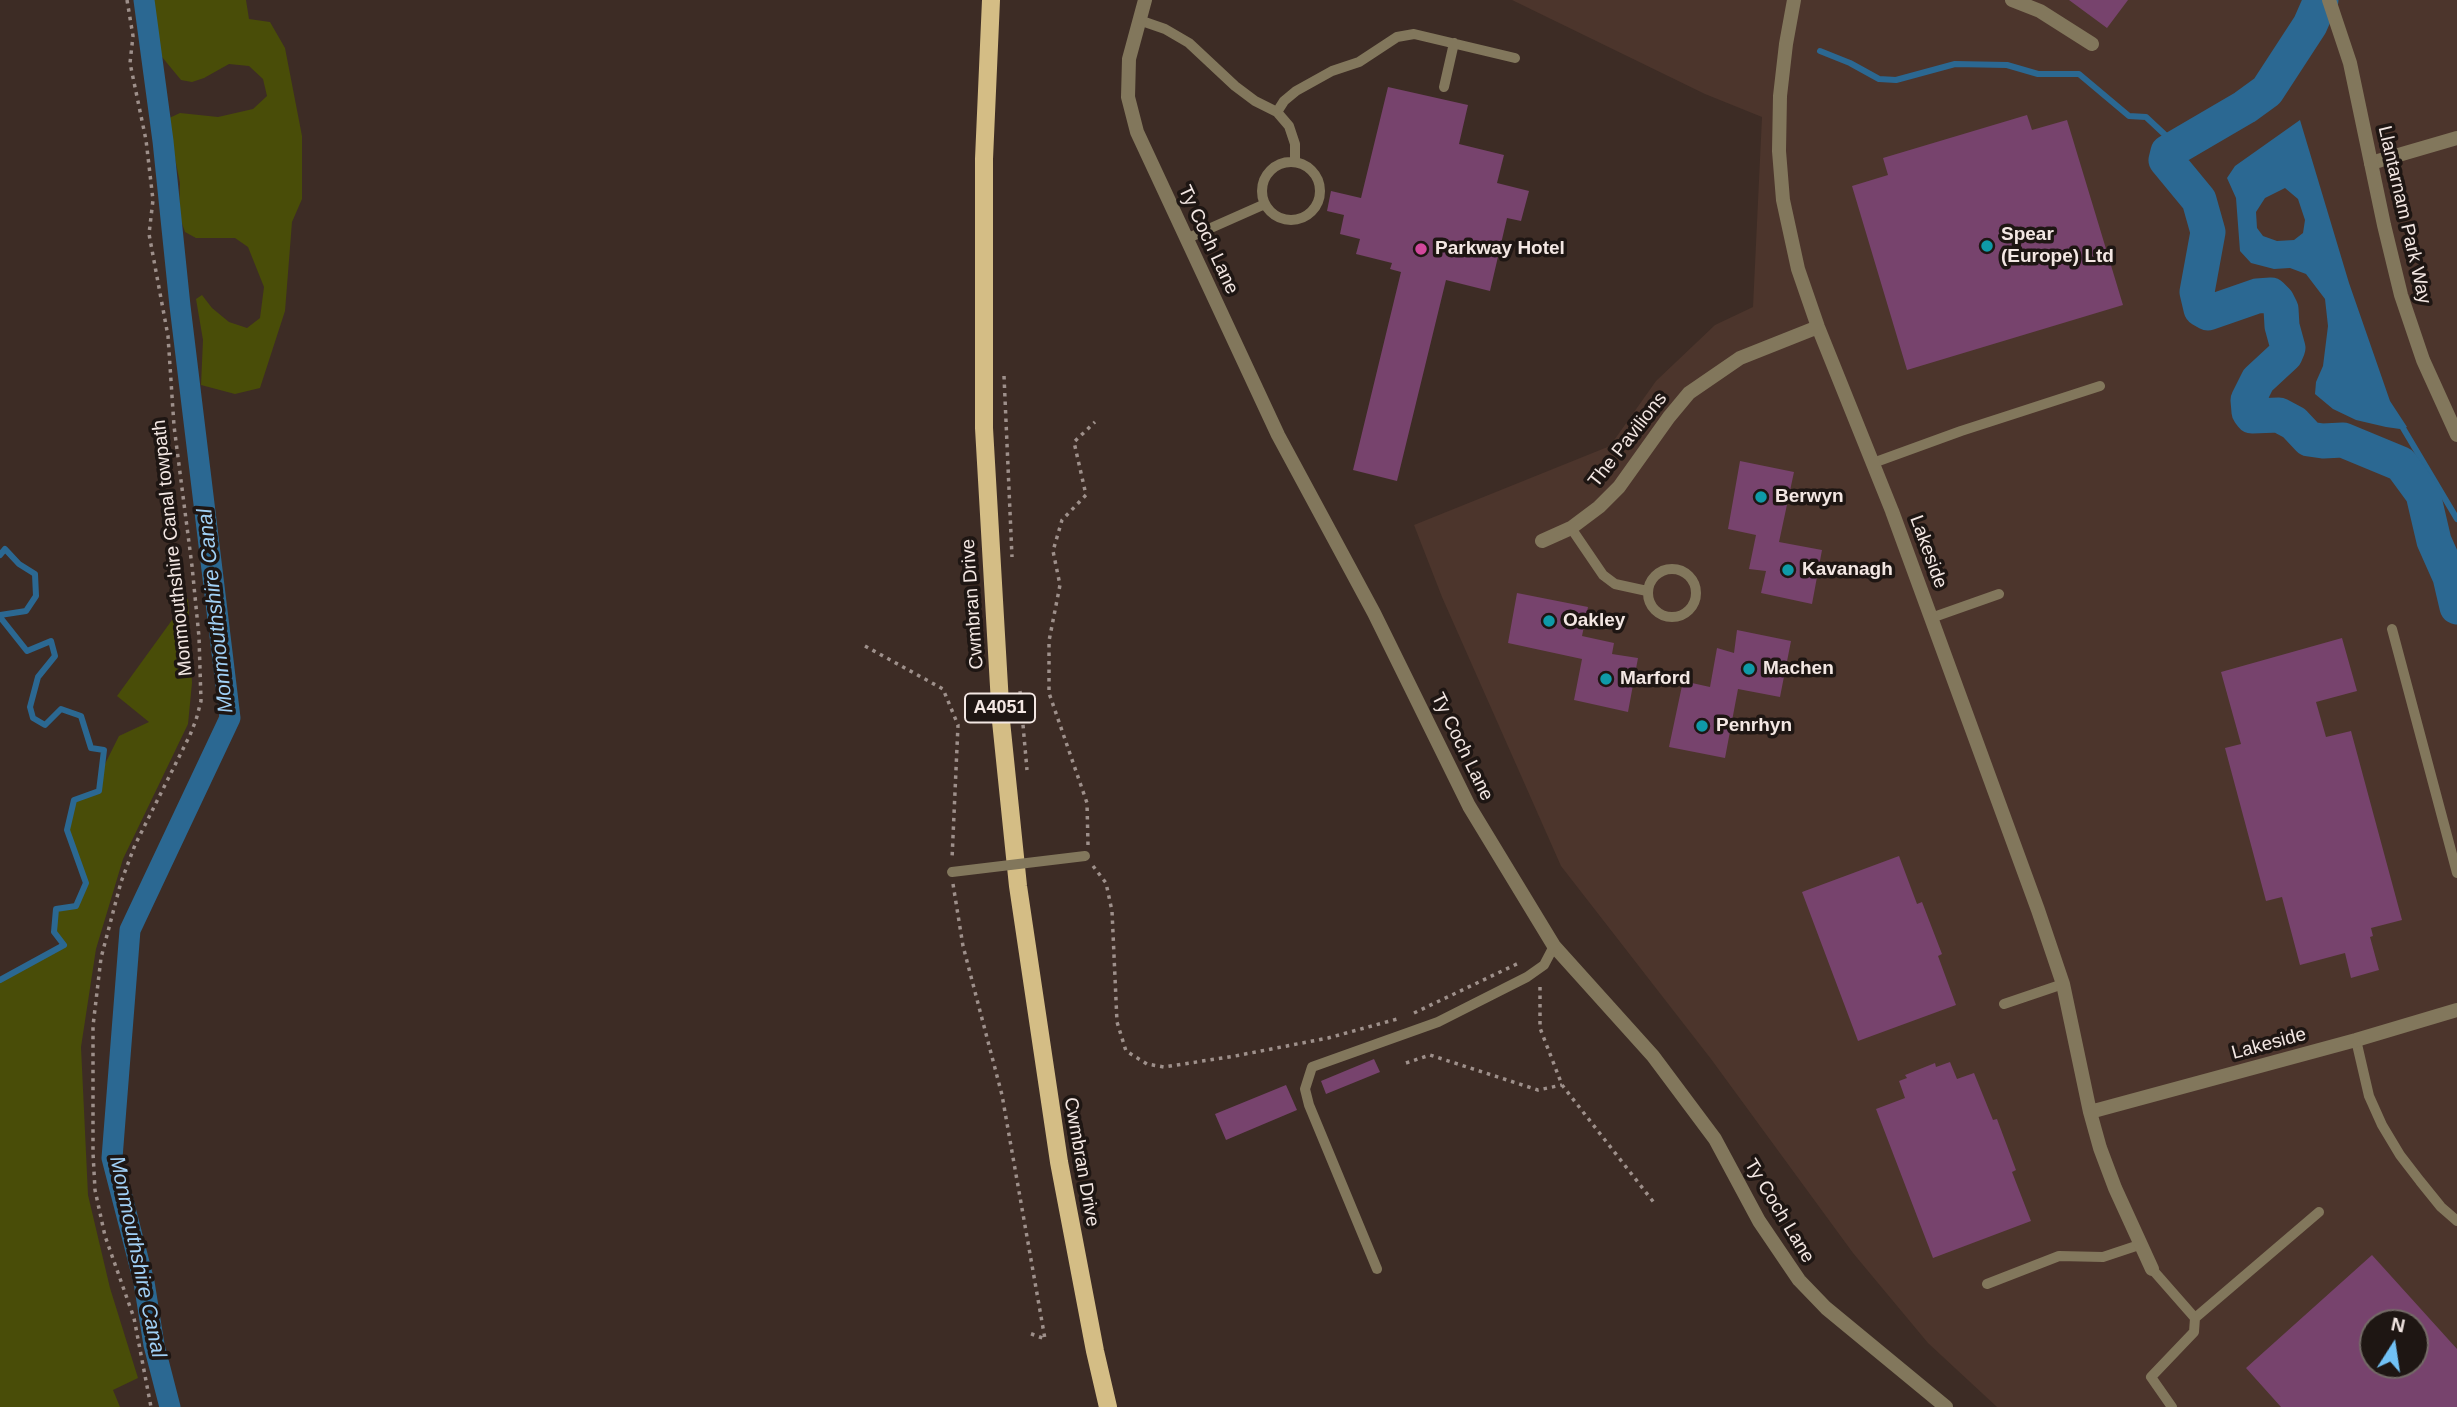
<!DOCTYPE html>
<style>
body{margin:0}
#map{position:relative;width:2457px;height:1407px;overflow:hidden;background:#3d2c25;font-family:Helvetica,sans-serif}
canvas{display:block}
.north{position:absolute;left:2359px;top:1309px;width:70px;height:70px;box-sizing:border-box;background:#1e1613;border:2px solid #736a66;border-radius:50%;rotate:12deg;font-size:19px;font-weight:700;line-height:28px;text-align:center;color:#f3e7e3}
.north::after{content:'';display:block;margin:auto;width:24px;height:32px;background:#71c1f5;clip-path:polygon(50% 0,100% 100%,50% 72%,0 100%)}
</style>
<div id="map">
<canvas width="2457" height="1407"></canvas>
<div class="north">N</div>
</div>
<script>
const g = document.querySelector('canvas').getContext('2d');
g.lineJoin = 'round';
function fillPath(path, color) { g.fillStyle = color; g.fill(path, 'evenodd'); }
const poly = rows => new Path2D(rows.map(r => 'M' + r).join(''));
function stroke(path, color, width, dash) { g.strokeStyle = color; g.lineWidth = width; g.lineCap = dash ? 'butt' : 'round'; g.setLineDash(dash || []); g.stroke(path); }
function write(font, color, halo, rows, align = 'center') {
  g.font = font + ' Helvetica,sans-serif'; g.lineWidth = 7; g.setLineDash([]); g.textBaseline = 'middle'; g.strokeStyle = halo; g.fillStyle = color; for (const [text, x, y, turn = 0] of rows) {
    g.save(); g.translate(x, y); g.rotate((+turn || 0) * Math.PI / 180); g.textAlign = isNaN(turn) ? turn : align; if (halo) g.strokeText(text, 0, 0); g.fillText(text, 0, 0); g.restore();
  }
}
fillPath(poly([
 [1512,0,2457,0,2457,1407,1997,1407,1928,1343,1853,1253,1711,1059,1561,866,1442,597,1414,525,1610,446,1656,381,1715,325,1753,307,1762,117,1705,94],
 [2373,1323,2415,1323,2415,1365,2373,1365]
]), '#4c352c');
fillPath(poly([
 [150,0,246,0,249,19,270,22,285,48,302,136,302,199,292,222,285,311,260,388,235,394,201,385,203,340,196,299,202,295,212,308,229,322,247,328,260,318,264,287,248,247,235,238,196,238,185,232,179,215,180,183,167,119,180,113,218,117,253,109,267,96,263,79,249,66,229,64,204,78,192,82,181,80,162,57,154,30],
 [188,598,192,683,188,724,123,859,96,949,81,1047,88,1195,110,1288,138,1378,113,1390,120,1407,0,1407,0,980,63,945,54,932,56,909,76,906,86,883,67,830,74,800,99,790,101,772,119,736,149,722,117,696]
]), '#494d08');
fillPath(poly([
 [2300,120,2349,283,2390,401,2407,427,2400,429,2386,427,2356,420,2333,409,2315,394,2316,382,2323,366,2328,326,2325,299,2306,274,2290,268,2274,269,2251,263,2240,251,2236,198,2227,178,2235,166],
 [2285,188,2298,199,2305,220,2303,233,2294,240,2277,241,2263,236,2257,228,2256,212,2265,198]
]), '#2b6892');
stroke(poly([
 [1820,51,1850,63,1879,79,1896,80,1955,64,2007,65,2038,74,2079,74,2129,116,2146,117,2177,146],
 [2403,428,2457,519],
 [0,555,5,549,19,564,35,574,36,596,26,611,0,615],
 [0,617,27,651,51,641,55,656,38,677,30,707,33,718,45,725,61,709,81,716,91,748,104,750,99,791,74,800,67,830,86,883,76,906,56,909,54,932,64,945,0,980]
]), '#2b6892', 6);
stroke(poly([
 [144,0,163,141,180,306,230,718,130,930,112,1158,144,1282,154,1345,170,1407]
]), '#2b6892', 21);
stroke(poly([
 [2321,0,2310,25,2267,91,2245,107,2168,152,2166,160,2199,200,2208,232,2197,292,2201,309,2208,313,2257,296,2271,295,2277,301,2281,309,2282,326,2288,348,2285,355,2258,380,2248,400,2249,412,2252,416,2279,415,2294,423,2309,439,2323,441,2343,440,2401,464,2423,494,2434,541,2450,577,2457,607]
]), '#2b6892', 35);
fillPath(poly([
 [2069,0,2128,0,2107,28],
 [1388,87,1468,105,1459,144,1504,155,1497,183,1529,191,1521,221,1507,218,1490,291,1446,280,1397,481,1353,470,1401,272,1390,269,1392,263,1356,254,1360,239,1340,234,1344,215,1327,211,1331,191,1361,198],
 [2027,115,2032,130,2067,120,2123,305,1907,370,1852,186,1888,175,1883,158],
 [1740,461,1794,472,1779,542,1822,550,1812,604,1761,593,1766,571,1749,569,1756,535,1728,529],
 [1517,593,1588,607,1582,636,1614,643,1612,654,1638,658,1628,712,1574,700,1582,659,1508,643],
 [1737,630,1791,641,1780,697,1738,689,1725,758,1669,747,1683,681,1710,687,1717,648,1734,653],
 [2342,638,2357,691,2316,702,2326,737,2351,731,2402,920,2371,928,2373,936,2370,937,2379,970,2351,978,2345,953,2300,965,2282,897,2266,901,2225,748,2241,744,2221,672],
 [1899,856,1917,904,1922,902,1942,954,1938,956,1956,1005,1858,1041,1802,892],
 [1374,1059,1380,1072,1326,1094,1321,1081],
 [1950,1062,1957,1079,1974,1073,1993,1120,1997,1119,2016,1170,2012,1172,2031,1221,1933,1258,1876,1109,1905,1098,1899,1081,1907,1078,1905,1075,1935,1063,1936,1067],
 [1286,1085,1297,1110,1226,1140,1215,1114],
 [2372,1255,2457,1349,2457,1407,2281,1407,2246,1368],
 [2373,1323,2415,1323,2415,1365,2373,1365]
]), '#77436d');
stroke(poly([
 [127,0,133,36,130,63,146,140,153,200,149,234,168,336,174,426,192,566,199,637,201,701,196,720,190,735,135,845,121,882,101,958,93,1026,93,1153,95,1190,105,1236,134,1318,151,1407],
 [1004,376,1012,557],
 [865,646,943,689,958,725,952,859],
 [1020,691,1027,770],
 [1088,845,1087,803,1049,693,1049,641,1060,585,1053,551,1062,520,1086,495,1074,442,1095,422],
 [1093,866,1106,883,1112,911,1117,1022,1126,1051,1147,1064,1164,1067,1235,1056,1328,1038,1401,1018],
 [953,884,963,946,1002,1095,1045,1339,1029,1333],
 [1540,987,1540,1028,1562,1085,1655,1204],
 [1414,1013,1521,962],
 [1406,1063,1430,1055,1538,1090,1562,1085]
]), '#9e908b', 3.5, [3.5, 5]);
stroke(poly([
 [1139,20,1165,29,1189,43,1235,86,1255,101,1277,112,1289,126,1295,144,1295,162],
 [1444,87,1454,43],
 [1277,112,1284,101,1296,91,1332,71,1359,62,1397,37,1414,34,1515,58],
 '1262 191a29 29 0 1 1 58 0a29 29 0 1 1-58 0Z',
 [1186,239,1265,204],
 [1873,463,1961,431,2100,386],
 [1571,528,1603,575,1615,584,1647,591],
 '1648 593a24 24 0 1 1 48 0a24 24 0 1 1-48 0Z',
 [1931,618,1999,594],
 [2392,629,2457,873],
 [2004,1004,2063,984],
 [2356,1040,2369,1096,2382,1125,2400,1155,2420,1181,2441,1207,2457,1221],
 [1377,1269,1309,1105,1305,1089,1312,1067,1438,1022,1527,977,1544,965,1554,946],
 [2152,1269,2195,1318,2194,1332,2151,1377,2172,1407],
 [1987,1284,2059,1256,2103,1257,2142,1244],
 [2195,1318,2319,1212]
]), '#82775c', 10);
stroke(poly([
 [1145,0,1129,59,1128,97,1137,132,1278,435,1374,613,1469,806,1554,946,1653,1056,1715,1139,1759,1221,1799,1280,1826,1308,1946,1407],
 [1794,0,1786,44,1780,96,1779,151,1783,200,1798,269,1818,327,1892,511,2038,910,2063,984,2090,1112,2100,1148,2115,1188,2152,1269],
 [2012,0,2040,11,2092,44],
 [2371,163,2457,138],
 [1542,541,1571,528,1599,507,1619,487,1669,417,1689,393,1740,358,1818,327],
 [2090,1112,2356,1040,2457,1010]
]), '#82775c', 14);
stroke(poly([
 [2329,0,2350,63,2384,225,2401,295,2423,360,2457,435]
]), '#82775c', 14);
stroke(poly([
 [991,0,984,159,984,428,1001,721,1018,886,1059,1162,1095,1351,1108,1407]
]), '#d4bd85', 18);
stroke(poly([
 [952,872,1085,856]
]), '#82775c', 10);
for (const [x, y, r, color] of [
 [1987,246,7,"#0f9aa8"],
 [1421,249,7,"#d1479c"],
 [1761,497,7,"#0f9aa8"],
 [1788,570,7,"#0f9aa8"],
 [1549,621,7,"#0f9aa8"],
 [1749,669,7,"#0f9aa8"],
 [1606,679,7,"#0f9aa8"],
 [1702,726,7,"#0f9aa8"]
]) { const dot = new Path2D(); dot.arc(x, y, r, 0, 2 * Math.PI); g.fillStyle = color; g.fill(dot); stroke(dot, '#1e1613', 2.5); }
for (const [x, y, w] of [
 [1000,708,70]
]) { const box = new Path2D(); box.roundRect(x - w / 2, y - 14.5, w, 29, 5); g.fillStyle = '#1e1613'; g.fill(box); stroke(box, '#f3e7e3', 2); }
write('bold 18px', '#f3e7e3', null, [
 ["A4051",1000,708]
]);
write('19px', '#f3e7e3', '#1e1613', [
 ["Llantarnam Park Way",2404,215,77],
 ["Ty Coch Lane",1208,240,65],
 ["The Pavilions",1628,440,-52],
 ["Monmouthshire Canal towpath",173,548,-96],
 ["Lakeside",1928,552,70],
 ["Cwmbran Drive",973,604,-94],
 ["Ty Coch Lane",1462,747,64],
 ["Lakeside",2269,1044,-15],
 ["Cwmbran Drive",1081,1162,80],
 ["Ty Coch Lane",1779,1211,59]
]);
write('bold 19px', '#f3e7e3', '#1e1613', [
 ["Spear",2001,235],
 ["(Europe) Ltd",2001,257],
 ["Parkway Hotel",1435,249],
 ["Berwyn",1775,497],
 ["Kavanagh",1802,570],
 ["Oakley",1563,621],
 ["Machen",1763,669],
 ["Marford",1620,679],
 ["Penrhyn",1716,726]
], 'left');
write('italic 21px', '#a0d0f6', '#1e1613', [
 ["Monmouthshire Canal",216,611,-96],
 ["Monmouthshire Canal",137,1257,78]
]);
</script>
